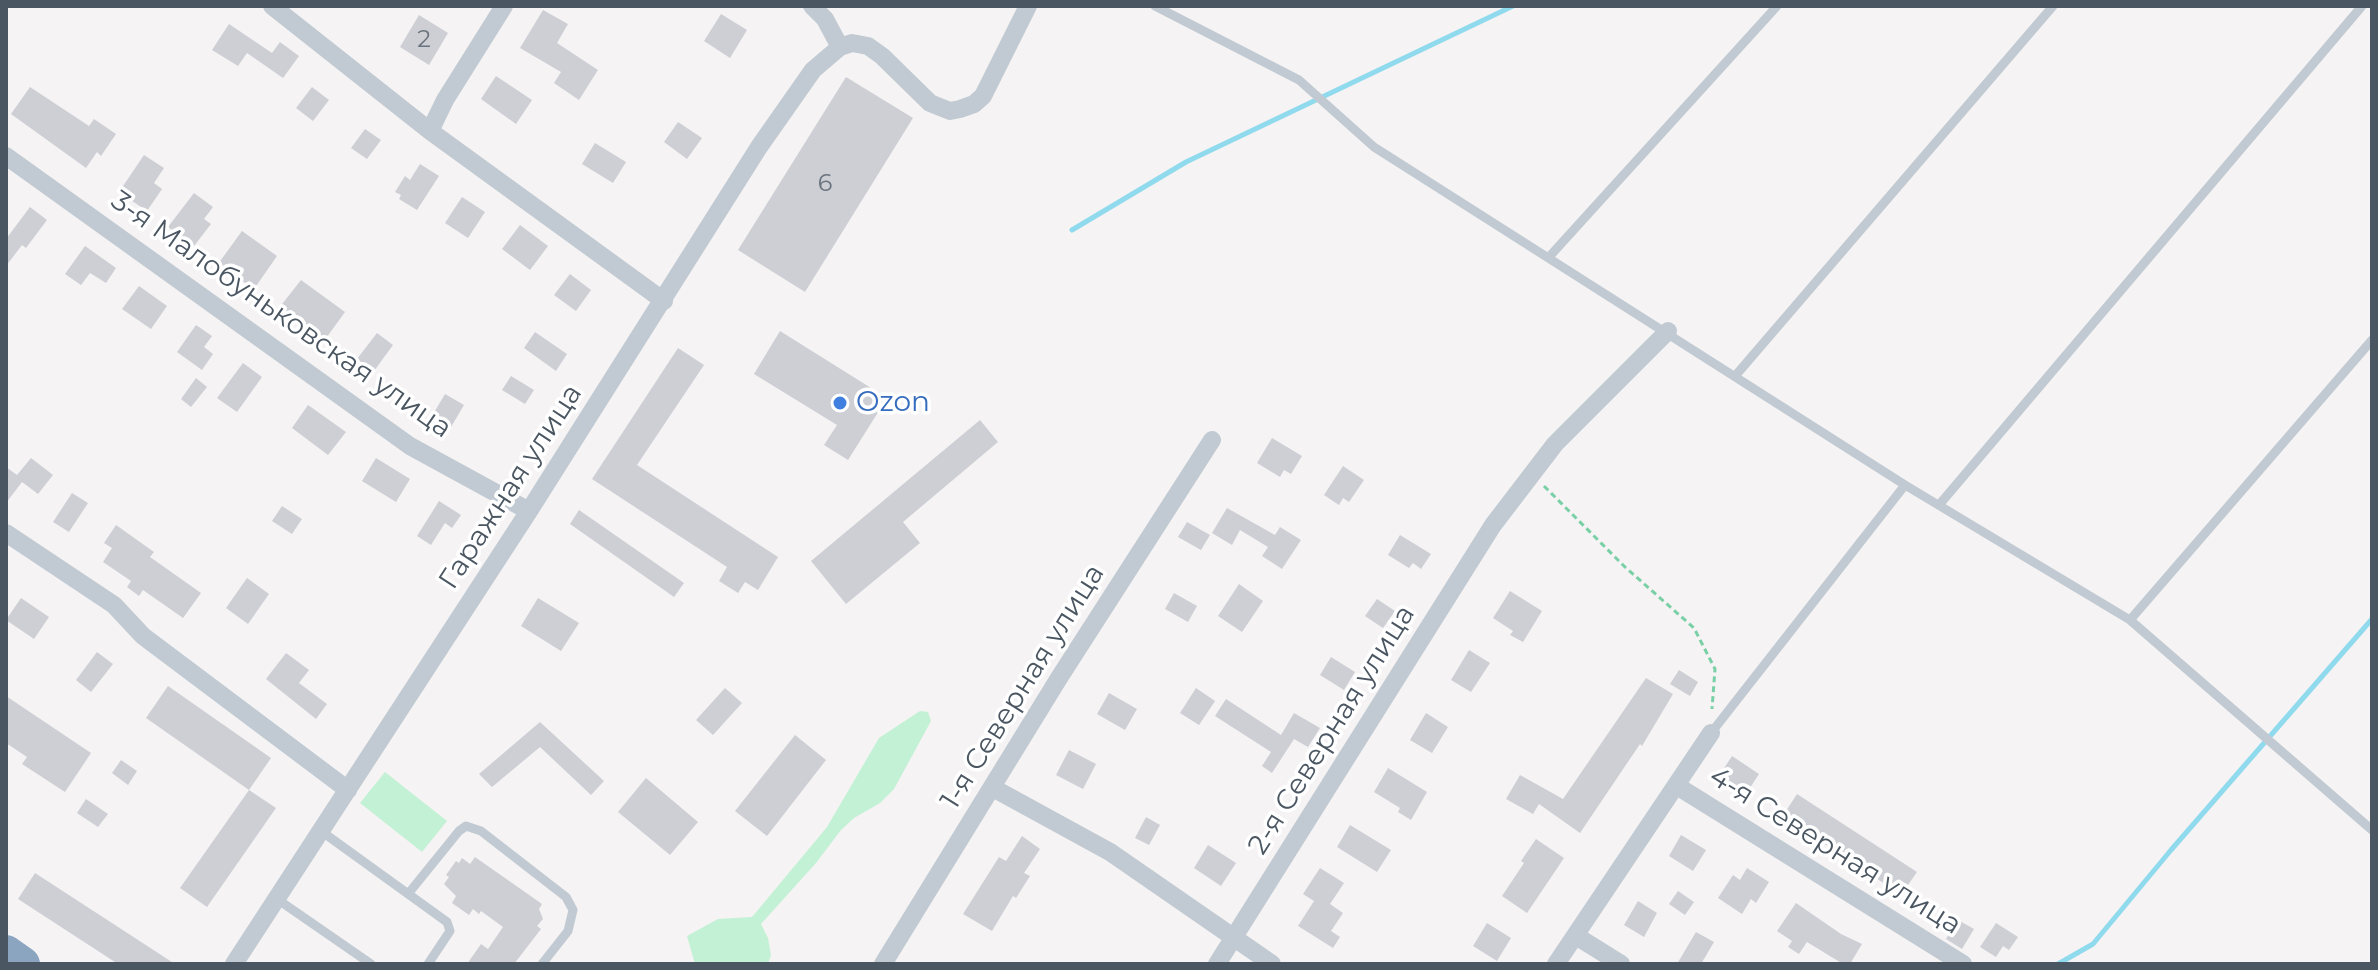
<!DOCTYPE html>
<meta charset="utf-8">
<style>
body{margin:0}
#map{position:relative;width:2378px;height:970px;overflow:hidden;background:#f5f3f3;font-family:Montserrat,sans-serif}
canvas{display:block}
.frame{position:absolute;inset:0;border:8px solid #4a5661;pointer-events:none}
</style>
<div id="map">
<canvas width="2378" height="970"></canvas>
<div class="frame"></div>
</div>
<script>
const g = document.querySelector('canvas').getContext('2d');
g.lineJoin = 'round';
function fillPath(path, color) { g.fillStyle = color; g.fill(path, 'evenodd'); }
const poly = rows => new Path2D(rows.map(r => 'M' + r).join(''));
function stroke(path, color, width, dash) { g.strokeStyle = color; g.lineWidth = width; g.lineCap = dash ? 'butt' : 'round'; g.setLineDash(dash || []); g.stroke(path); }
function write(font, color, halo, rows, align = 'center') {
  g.font = font + ' Montserrat,sans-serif'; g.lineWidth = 7; g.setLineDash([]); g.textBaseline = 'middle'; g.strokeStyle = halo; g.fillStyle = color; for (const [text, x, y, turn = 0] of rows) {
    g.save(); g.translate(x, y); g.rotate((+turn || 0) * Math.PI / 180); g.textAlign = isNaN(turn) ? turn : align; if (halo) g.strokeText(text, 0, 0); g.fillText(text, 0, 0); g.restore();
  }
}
fillPath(poly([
 [920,711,928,712,931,721,894,789,880,803,854,818,841,830,816,863,761,924,768,938,771,955,768,964,695,964,687,936,718,919,752,917,827,827,879,738],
 [385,772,447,821,422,852,360,803]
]), '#c3f1d5');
stroke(poly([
 [1072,230,1186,162,1513,6],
 [2058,964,2093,944,2171,850,2372,619]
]), '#90daee', 5);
fillPath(poly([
 [543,10,568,24,557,43,598,70,579,100,554,83,561,72,520,48],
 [721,14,747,30,730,58,704,41],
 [419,15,448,33,429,65,400,47],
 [229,24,272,53,280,42,299,56,283,78,247,53,238,66,212,50],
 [496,76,532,100,516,124,481,99],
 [846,77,913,118,805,292,738,250],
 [30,87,89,126,94,119,116,134,101,156,97,152,86,168,11,114],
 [312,87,329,100,313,121,296,108],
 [678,122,702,138,687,159,664,142],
 [365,129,381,140,367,159,351,148],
 [595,143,626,162,613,183,582,164],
 [144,155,164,168,154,183,162,189,147,211,119,192],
 [420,164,439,176,417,210,399,199,401,195,395,192,405,176,410,180],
 [194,193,213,207,204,219,211,224,194,246,168,227],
 [462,197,485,212,468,238,445,223],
 [30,207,47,220,26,248,22,245,6,266,6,239],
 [520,225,548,246,530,270,502,249],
 [242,231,277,256,254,289,218,264],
 [85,246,116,268,106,283,90,273,81,285,65,274],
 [570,274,591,290,576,311,554,295],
 [301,280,345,312,324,341,279,308],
 [139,286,167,306,151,329,122,309],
 [196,325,212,336,204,347,213,354,202,370,177,352],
 [780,331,887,398,848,460,824,445,837,425,754,374],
 [535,332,567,354,556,371,524,348],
 [377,333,393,345,374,371,357,359],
 [678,348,704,365,637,465,778,557,758,590,745,582,738,593,719,581,727,567,592,479],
 [243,363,262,377,237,412,217,398],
 [511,376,534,390,525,404,502,390],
 [196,378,207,387,191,407,181,399],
 [445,394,464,405,451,427,432,416],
 [308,405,346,432,328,455,292,428],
 [980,420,998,442,903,522,920,543,846,604,811,561],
 [1272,438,1302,456,1291,474,1284,470,1280,477,1257,463],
 [31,458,53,475,38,494,22,482,6,503,6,467,17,475],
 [376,458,410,479,396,502,362,481],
 [1343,466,1364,480,1349,502,1343,498,1339,505,1324,495],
 [72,493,88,503,69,532,53,522],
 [439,501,461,515,452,528,445,523,431,545,417,536],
 [282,506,302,519,292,534,272,521],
 [1227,508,1275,535,1280,527,1301,540,1282,569,1262,556,1268,547,1240,530,1232,545,1212,533],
 [579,510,684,583,674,597,570,524],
 [1187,522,1210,535,1201,550,1178,537],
 [116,525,154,552,150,557,201,593,183,618,143,590,139,596,127,587,131,581,103,562,112,548,104,543],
 [1400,535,1431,554,1421,569,1413,563,1409,568,1388,555],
 [247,578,269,594,248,624,226,608],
 [1239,584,1263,601,1242,632,1218,616],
 [1510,591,1542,611,1523,642,1510,635,1513,631,1493,618],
 [1174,593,1197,606,1188,622,1165,609],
 [21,598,49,617,34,639,6,620],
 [538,598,579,623,561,651,521,626],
 [1377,599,1395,611,1383,628,1365,616],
 [1469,650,1490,663,1471,692,1451,680],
 [97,652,113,664,91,692,76,680],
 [286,653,309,670,299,683,327,704,316,719,266,679],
 [1331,657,1355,672,1344,690,1320,675],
 [1679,670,1698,682,1690,696,1670,684],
 [1646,678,1673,694,1642,746,1640,744,1580,833,1539,804,1533,814,1506,799,1520,775,1563,799],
 [168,686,271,758,249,790,146,718],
 [725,688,742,703,713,735,696,720],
 [1196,688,1215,701,1199,725,1180,713],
 [1109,693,1137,709,1125,730,1097,714],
 [6,696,91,753,65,792,22,764,27,757,6,743],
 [1226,699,1281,735,1294,713,1320,728,1308,747,1294,739,1272,773,1262,766,1271,752,1215,716],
 [1426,713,1448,727,1432,753,1410,740],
 [540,722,604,781,591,795,540,747,492,787,479,774],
 [795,735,826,760,767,836,735,811],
 [1069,750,1096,764,1083,789,1056,775],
 [1732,756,1759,774,1744,797,1717,779],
 [121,760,137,771,128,785,112,773],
 [1388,768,1427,792,1411,820,1398,812,1400,808,1374,792],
 [646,778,698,822,670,855,618,812],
 [249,790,276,808,207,907,180,888],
 [1797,794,1917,872,1901,895,1873,876,1877,870,1846,849,1842,855,1782,817],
 [86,799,108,814,98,827,77,813],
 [1146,817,1160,825,1149,845,1135,838],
 [1350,825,1391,850,1377,872,1337,847],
 [1681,835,1706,850,1693,871,1669,856],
 [1022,836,1040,849,1024,873,1030,876,1016,898,1013,896,992,931,963,914,999,857,1006,861],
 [1536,839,1564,858,1527,913,1502,896,1524,863,1521,861],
 [1208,845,1236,863,1221,886,1194,868],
 [475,857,542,904,539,909,543,919,537,926,541,929,514,964,467,964,481,944,488,949,503,927,481,911,479,914,473,909,469,915,452,903,456,896,444,884,449,877,446,875,456,861,459,863,462,858,470,864],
 [1320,868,1344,883,1330,904,1343,913,1331,931,1340,937,1333,948,1298,926,1314,901,1303,894],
 [1747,868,1769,882,1756,903,1751,899,1742,914,1718,898,1733,875,1740,880],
 [35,873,175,964,118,964,18,899],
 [1678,891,1694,902,1685,915,1669,904],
 [1638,901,1657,913,1644,937,1624,925],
 [1796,903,1841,934,1862,944,1850,964,1843,964,1807,942,1799,954,1788,947,1792,941,1777,931],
 [1958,920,1974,929,1962,949,1946,939],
 [1487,923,1511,938,1497,961,1473,946],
 [1996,923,2018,937,2009,950,2003,946,1996,957,1980,947],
 [1696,932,1714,942,1701,964,1677,964]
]), '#cdcfd5');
stroke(poly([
 [1544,486,1625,567,1694,628,1715,669,1712,709]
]), '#7ad0a6', 3, [6, 4]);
stroke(poly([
 [1155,6,1299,80,1374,147,1905,485,2130,620,2372,830],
 [1549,257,1777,6],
 [1736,375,2053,6],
 [1939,505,2362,6],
 [2130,620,2372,340],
 [1711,733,1905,485],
 [321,831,447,922,450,931,428,964],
 [408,894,459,831,466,826,481,831,566,897,573,910,568,931,542,964],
 [277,899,371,964]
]), '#c1cad2', 9);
stroke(poly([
 [272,6,430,131,664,301],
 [812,6,825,19,840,47],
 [430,131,445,100,504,6],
 [6,156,410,446,529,511],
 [6,533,114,605,143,636,348,790],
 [1677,786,1963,964],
 [993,788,1110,852,1272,964],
 [1576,936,1621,964],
 [234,964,529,511,759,147,813,70,840,47,852,43,868,46,882,56,930,103,950,111,960,109,974,104,983,96,1028,6],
 [883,964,1059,678,1212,440],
 [1217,964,1493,525,1555,444,1668,331],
 [1556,964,1711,733]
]), '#c1cad2', 18);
stroke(poly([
 [6,952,23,964]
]), '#8ba5c1', 34);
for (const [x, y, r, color] of [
 [840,403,8,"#3f7fe0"]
]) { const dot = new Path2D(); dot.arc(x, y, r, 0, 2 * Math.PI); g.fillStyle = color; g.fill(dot); stroke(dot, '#fff', 3); }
write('24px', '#6b747e', null, [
 ["2",424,40],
 ["6",825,184]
]);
write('28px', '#4a5661', '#fff', [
 ["3-я Малобуньковская улица",281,315,35],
 ["Гаражная улица",511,487,-57],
 ["1-я Северная улица",1023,687,-58],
 ["2-я Северная улица",1332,730,-58],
 ["4-я Северная улица",1835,851,32]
]);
write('28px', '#366cbe', '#fff', [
 ["Ozon",856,403]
], 'left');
</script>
